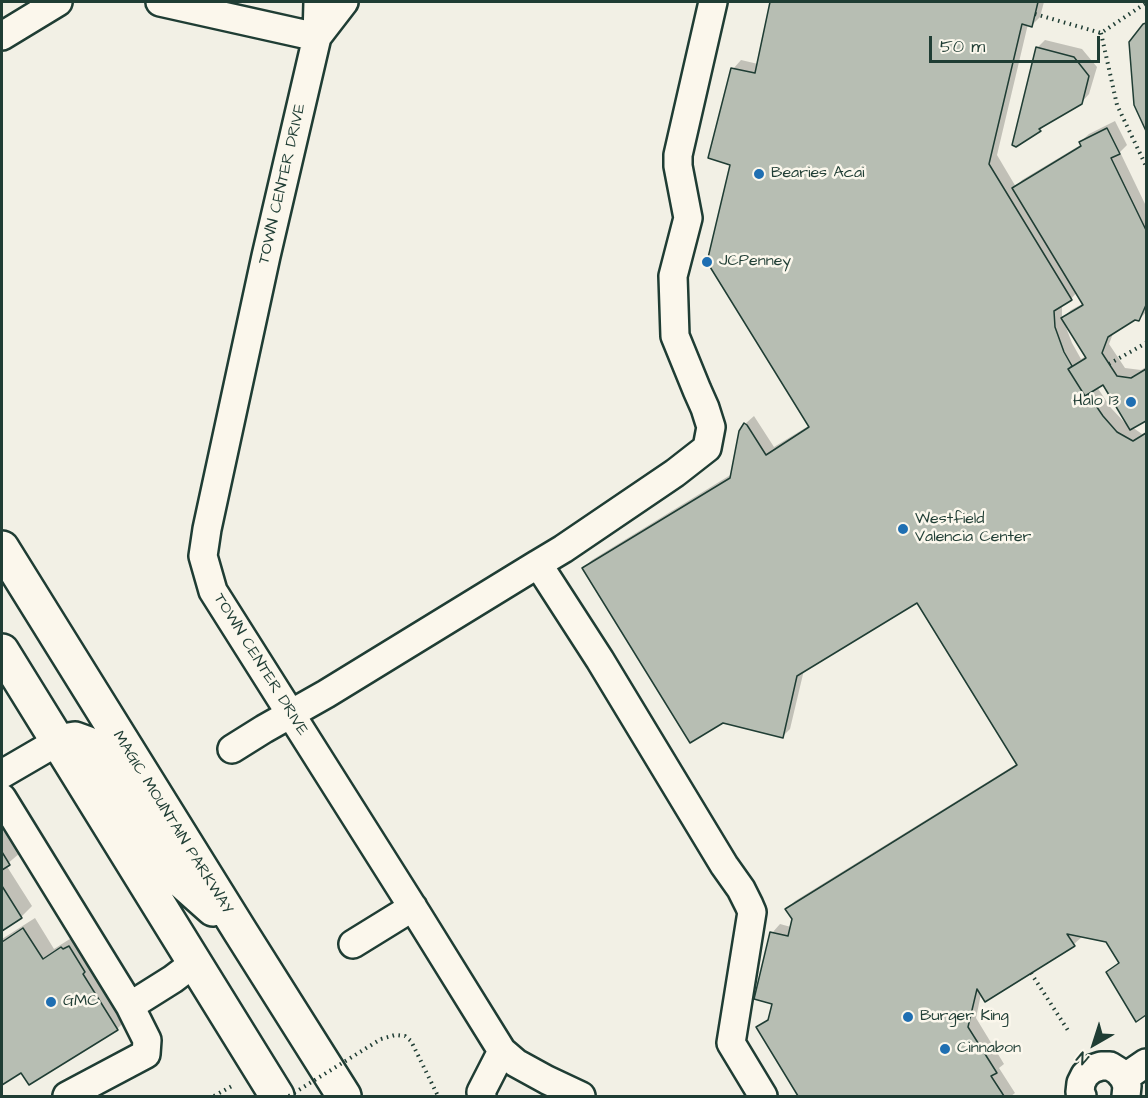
<!DOCTYPE html>
<style>
body{margin:0}
#map{position:relative;width:1148px;height:1098px;overflow:hidden;background:#f2f0e5;font-family:"Architects Daughter",sans-serif}
canvas{display:block}
.frame{position:absolute;inset:0;border:3px solid #1f3d34;pointer-events:none}
.north{position:absolute;left:1064px;top:1014px;width:60px;height:60px;-webkit-text-stroke:4px #fbf7ec;paint-order:stroke;rotate:219deg;font-size:16px;font-weight:700;line-height:24px;text-align:center;color:#1f3d34}
.north::after{content:'';display:block;margin:auto;width:21px;height:27px;background:#1f3d34;clip-path:polygon(50% 0,100% 100%,50% 72%,0 100%)}
.scale{position:absolute;left:929px;top:36px;width:171px;height:27px;box-sizing:border-box;border:3px solid #1f3d34;border-top:0;padding-left:8px;font-size:18px;line-height:21px;white-space:nowrap;color:#1f3d34;-webkit-text-stroke:4px #fbf7ec;paint-order:stroke}
</style>
<div id="map">
<canvas width="1148" height="1098"></canvas>
<div class="frame"></div>
<div class="north">N</div>
<div class="scale">50 m</div>
</div>
<script>
const g = document.querySelector('canvas').getContext('2d');
g.lineJoin = 'round';
function fillPath(path, color) { g.fillStyle = color; g.fill(path, 'evenodd'); }
const poly = rows => new Path2D(rows.map(r => 'M' + r).join(''));
function stroke(path, color, width, dash) { g.strokeStyle = color; g.lineWidth = width; g.lineCap = dash ? 'butt' : 'round'; g.setLineDash(dash || []); g.stroke(path); }
function write(font, color, halo, rows, align = 'center') {
  g.font = font + ' "Architects Daughter",sans-serif'; g.lineWidth = 5; g.setLineDash([]); g.textBaseline = 'middle'; g.strokeStyle = halo; g.fillStyle = color; for (const [text, x, y, turn = 0] of rows) {
    g.save(); g.translate(x, y); g.rotate((+turn || 0) * Math.PI / 180); g.textAlign = isNaN(turn) ? turn : align; if (halo) g.strokeText(text, 0, 0); g.fillText(text, 0, 0); g.restore();
  }
}
fillPath(poly([
 [771,2,1044,2,1040,17,1032,25,1028,24,997,155,1016,187,1022,180,1082,144,1080,142,1089,134,1115,121,1127,145,1120,152,1146,206,1146,312,1139,320,1135,319,1114,331,1109,344,1125,368,1141,370,1146,367,1146,419,1132,427,1142,434,1146,432,1146,1013,1136,1020,1108,972,1120,961,1107,941,1083,936,1074,944,981,994,976,1018,1004,1064,999,1068,1015,1093,1011,1096,799,1096,758,1028,770,1017,774,1003,772,933,780,924,791,927,793,919,787,909,795,901,1018,763,917,601,804,670,790,729,782,737,584,568,592,560,732,474,745,424,754,416,774,447,810,425,732,164,733,69,741,60,758,64],
 [1077,292,1084,303,1071,310,1062,319,1062,304,1071,299],
 [1064,322,1086,356,1081,359,1072,343],
 [1103,383,1128,424,1127,425,1111,408,1097,387],
 [1146,23,1146,127,1136,104,1131,42],
 [1045,40,1082,49,1097,67,1089,94,1081,103,1048,122,1040,130,1016,145,1037,48],
 [2,823,20,853,6,865,32,906,21,917,2,929],
 [35,918,54,949,73,937,128,1018,117,1029,22,1071,2,1084,2,939]
]), '#0003');
const building = poly([
 [770,2,1038,2,1032,27,1022,24,989,164,1072,300,1054,311,1055,327,1064,352,1072,366,1068,369,1085,396,1088,394,1103,416,1117,432,1133,441,1146,433,1146,1015,1136,1022,1106,972,1119,963,1106,942,1067,934,1075,946,985,1002,977,989,968,1027,997,1073,991,1076,1004,1096,798,1096,756,1027,768,1020,772,1004,754,999,770,932,788,936,792,919,785,909,1017,765,917,603,797,676,783,738,723,723,690,743,582,568,730,478,739,431,744,423,747,425,766,455,809,427,707,262,730,165,708,158,731,68,755,73,770,2],
 [1146,23,1146,131,1134,105,1129,42,1143,24,1146,23],
 [1036,47,1074,57,1089,76,1082,104,1039,129,1041,131,1016,147,1012,145,1036,47],
 [1107,128,1120,154,1111,158,1146,230,1146,305,1139,321,1135,320,1108,337,1102,353,1117,376,1131,378,1146,369,1146,421,1130,430,1103,385,1085,396,1068,369,1086,358,1061,318,1083,305,1012,188,1081,146,1079,142,1107,128],
 [2,852,10,865,2,870,2,852],
 [2,886,22,918,2,931,2,886],
 [23,928,43,959,61,947,63,949,69,946,85,972,83,974,118,1030,29,1085,21,1073,2,1085,2,942,23,928]
]);
fillPath(building, '#b7beb3');
stroke(building, '#1f3d34', 1.5);
const minor = poly([
 [160,2,317,37],
 [318,2,317,37,266,256,207,529,203,556,213,591,417,914,502,1051,516,1063,547,1080,581,1096],
 [713,2,678,155,678,166,688,218,673,276,675,336,697,390,705,408,711,427,707,448,675,473,563,549,538,564,600,660,724,865,741,889,749,905,752,912,731,1043,763,1096],
 [2,36,58,2],
 [317,37,344,2],
 [232,749,264,729,326,694,538,564],
 [2,774,57,742],
 [2,798,130,1006,173,979,194,963],
 [353,944,413,907],
 [1124,1078,1146,1063],
 [67,1096,146,1054,147,1040,130,1006],
 [482,1096,481,1092,502,1051],
 [1082,1096,1080,1092,1081,1083,1085,1075,1092,1069,1101,1066,1110,1066,1118,1071,1124,1078,1127,1086,1126,1096]
]);
const major = poly([
 [2,548,240,931,344,1096],
 [2,651,277,1096],
 [57,742,75,739,86,743,168,869,213,909]
]);
stroke(minor, '#1f3d34', 32);
stroke(major, '#1f3d34', 38);
stroke(poly([
 [1035,14,1101,33,1146,3],
 [1101,33,1117,105,1146,166],
 [1109,364,1146,343],
 [1031,973,1069,1032],
 [381,1039,395,1035,405,1036,411,1041,438,1096],
 [214,1096,232,1086]
]), '#1f3d34', 4, [1.5, 4.5]);
stroke(minor, '#fbf7ec', 27);
stroke(major, '#fbf7ec', 33);
stroke(poly([
 [289,1096,381,1039]
]), '#1f3d34', 4, [1.5, 4.5]);
for (const [x, y, r, color] of [
 [759,174,6,"#1f6fb2"],
 [707,262,6,"#1f6fb2"],
 [1131,402,6,"#1f6fb2"],
 [903,529,6,"#1f6fb2"],
 [51,1002,6,"#1f6fb2"],
 [908,1017,6,"#1f6fb2"],
 [945,1049,6,"#1f6fb2"]
]) { const dot = new Path2D(); dot.arc(x, y, r, 0, 2 * Math.PI); g.fillStyle = color; g.fill(dot); stroke(dot, '#fbf7ec', 2); }
write('16px', '#1f3d34', '#fbf7ec', [
 ["Bearies Acai",771,174],
 ["JCPenney",719,262],
 ["Halo 13",1119,402,"right"],
 ["Westfield",915,520],
 ["Valencia Center",915,538],
 ["GMC",63,1002],
 ["Burger King",920,1017],
 ["Cinnabon",957,1049]
], 'left');
write('16px', '#1f3d34', '#fbf7ec', [
 ["TOWN CENTER DRIVE",283,184,-77],
 ["TOWN CENTER DRIVE",260,665,58],
 ["MAGIC MOUNTAIN PARKWAY",172,823,58]
]);
</script>
